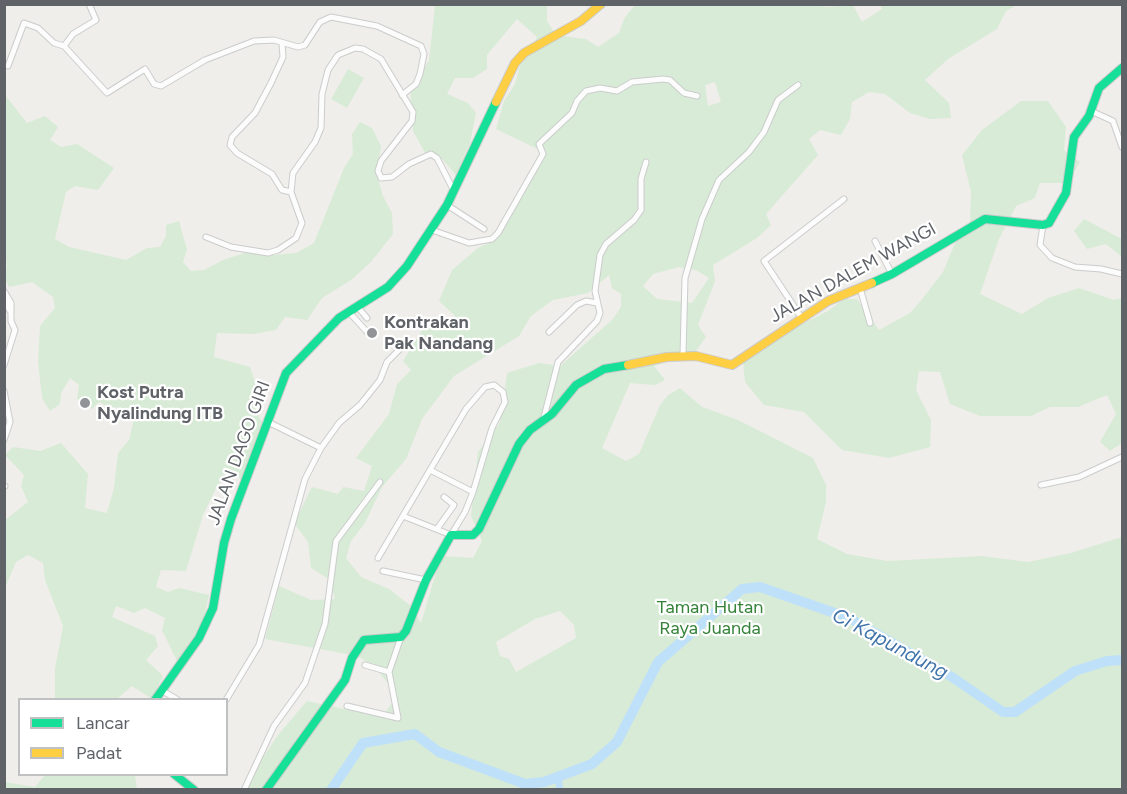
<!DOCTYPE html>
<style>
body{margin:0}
#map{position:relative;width:1127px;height:794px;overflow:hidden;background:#efeeea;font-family:Figtree,sans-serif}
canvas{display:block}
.frame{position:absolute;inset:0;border:6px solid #5f6368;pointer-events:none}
.legend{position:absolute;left:18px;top:698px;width:210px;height:78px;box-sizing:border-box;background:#fff;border:2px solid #bfc1c3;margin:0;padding:8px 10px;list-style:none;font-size:18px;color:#5f6368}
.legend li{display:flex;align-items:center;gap:12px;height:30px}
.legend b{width:30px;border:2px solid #bfc1c3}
</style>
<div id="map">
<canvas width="1127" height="794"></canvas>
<div class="frame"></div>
<ul class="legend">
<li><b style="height:8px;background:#16e098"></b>Lancar</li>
<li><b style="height:8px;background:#ffcf43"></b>Padat</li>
</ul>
</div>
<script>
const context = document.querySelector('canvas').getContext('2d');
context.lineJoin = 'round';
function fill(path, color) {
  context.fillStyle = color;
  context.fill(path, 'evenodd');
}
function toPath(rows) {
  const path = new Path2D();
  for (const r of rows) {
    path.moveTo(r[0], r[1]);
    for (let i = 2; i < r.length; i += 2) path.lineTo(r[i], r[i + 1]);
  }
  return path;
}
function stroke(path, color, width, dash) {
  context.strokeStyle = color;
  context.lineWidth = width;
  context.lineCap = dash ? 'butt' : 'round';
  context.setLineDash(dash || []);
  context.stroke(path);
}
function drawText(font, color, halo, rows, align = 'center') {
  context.font = font + ' Figtree,sans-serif';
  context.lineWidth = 4.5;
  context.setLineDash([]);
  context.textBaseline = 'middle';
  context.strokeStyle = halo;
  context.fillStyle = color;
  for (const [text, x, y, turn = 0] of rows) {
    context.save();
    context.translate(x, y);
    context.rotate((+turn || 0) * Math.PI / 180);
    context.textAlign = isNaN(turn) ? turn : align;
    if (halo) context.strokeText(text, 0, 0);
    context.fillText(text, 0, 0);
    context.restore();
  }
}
fill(toPath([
 [818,4,826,7,853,5,862,22,882,9,880,5,1017,5,1006,11,997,29,948,59,925,80,949,103,951,118,930,119,910,113,885,94,869,92,852,102,850,119,841,135,820,130,809,139,818,155,766,214,771,225,757,238,713,265,715,281,698,325,706,337,696,351,654,366,665,380,655,385,630,383,602,448,626,461,639,454,660,405,668,395,680,388,702,407,738,420,813,458,826,485,826,502,817,539,847,554,887,561,982,556,1028,562,1071,553,1122,537,1122,789,241,790,278,735,307,701,382,717,392,703,390,686,376,668,358,656,265,639,279,586,311,600,335,599,330,580,311,568,308,542,294,523,312,487,338,494,343,487,364,491,372,466,356,458,389,414,397,384,411,370,403,361,427,322,444,328,455,316,439,301,452,270,478,248,493,241,546,153,496,129,504,101,515,84,522,58,532,48,537,37,517,19,487,55,487,69,473,78,455,78,447,94,468,103,476,113,470,143,456,175,443,160,425,153,413,131,410,87,429,61,435,5,547,5,547,21,554,32,561,36,586,39,598,47,619,33,625,17,635,5],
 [715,82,721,102,708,106,705,85],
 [679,267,696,270,709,278,692,303,657,299,643,286,653,274],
 [609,275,612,288,621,294,621,307,613,319,560,366,539,363,507,373,500,423,478,452,471,516,482,541,473,558,441,556,421,623,411,606,389,589,361,577,346,558,351,541,365,523,382,487,406,459,422,419,454,376,519,336,531,316,553,300,588,293],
 [560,611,574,625,576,638,516,672,509,659,500,656,496,642,535,619],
 [348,69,364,78,347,108,331,99],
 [5,95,27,123,45,116,58,127,50,140,61,147,77,144,114,168,98,190,75,186,66,192,55,239,69,247,126,260,147,248,160,247,166,236,166,225,179,221,187,250,183,262,191,271,204,270,223,260,248,252,275,255,296,253,314,243,344,168,353,154,352,134,360,122,372,128,381,146,377,175,383,196,392,213,393,234,371,262,351,280,322,298,307,320,285,317,276,330,253,334,217,333,214,357,250,367,256,385,256,411,263,424,243,482,235,473,218,484,203,515,186,571,161,570,156,587,168,592,179,588,209,595,203,622,177,661,162,630,165,618,145,608,134,613,116,606,112,617,155,636,158,646,146,660,163,676,152,699,132,686,117,699,55,699,55,669,63,626,45,580,43,563,28,555,16,562,5,588,5,520,28,502,21,486,24,475,5,455,13,447,40,451,61,443,88,474,85,508,107,513,114,488,118,453,129,440,134,419,123,408,108,407,99,402,92,409,77,399,79,385,70,378,61,393,60,404,50,411,42,398,38,362,40,326,55,308,53,297,32,282,9,287,5,278,7,264,5,260],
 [1021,101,1048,101,1066,127,1064,150,1080,162,1068,183,1040,183,1035,198,1016,206,999,239,980,294,1022,314,1048,298,1079,288,1114,300,1122,298,1122,443,1110,451,1100,442,1116,414,1107,395,1078,407,1050,407,1031,416,980,416,950,404,940,372,919,371,916,390,931,420,930,447,889,458,842,450,804,412,764,405,745,382,743,362,767,342,828,311,844,299,857,299,879,330,910,313,923,298,943,272,958,236,970,225,971,192,962,155,982,130],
 [1084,219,1122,239,1122,257,1106,244,1087,249,1074,231],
 [45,775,135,775,137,789,5,789,5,782,35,787]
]), '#d8ebd6');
stroke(toPath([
 [558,778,560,790]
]), '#bfe0f9', 7);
stroke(toPath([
 [331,790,363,743,415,734,439,752,525,784,544,782,592,764,617,742,658,662,742,589,760,587,849,618,952,677,1003,712,1015,712,1075,671,1107,661,1122,660]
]), '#bfe0f9', 10);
const street = toPath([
 [89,4,96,20,73,34,64,46,107,93,145,69,154,84,161,86,205,60,254,41,274,40,298,47,305,45,320,22,331,17,377,26,421,46,424,54,420,74,416,84,402,95],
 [282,44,283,57,271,83,255,113,232,137,230,145,237,153,272,174,282,190,291,192],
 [8,66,24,23,38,28,54,43,64,46],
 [1091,111,1113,121,1122,147],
 [447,205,484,229],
 [1043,225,1040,245,1052,258,1075,267,1101,269,1122,274],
 [432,230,469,243,492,239,498,233,543,154,539,144,572,113,577,101,586,91,600,88,617,91,632,82,663,79,670,80,684,93,697,96],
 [206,237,231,247,268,253,278,250,296,238,302,223,291,192,293,173,315,142,321,128,322,94,328,70,338,55,355,48,363,49,381,59,413,112,412,121,381,161,378,171,381,178,392,177,409,164,431,154,437,158,454,191],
 [875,241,892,274],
 [860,288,870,323],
 [4,291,11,303,11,321,15,330,4,365],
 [4,299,10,311],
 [357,306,367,318],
 [348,311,368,333],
 [801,317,764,261,844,199],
 [549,332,577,305,586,301,597,303],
 [683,355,685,278,702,219,719,180,749,152,764,132,778,100,798,85],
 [4,391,10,422,4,440],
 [266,421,321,448],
 [543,421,558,362,597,321,600,313,595,291,600,255,606,244,634,220,641,210,641,179,646,162],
 [1041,485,1079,477,1122,457],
 [4,486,5,486],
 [403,516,451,535,465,512,473,492,432,471],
 [437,529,454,505,444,497],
 [378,558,466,409,485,387,494,385,503,392,505,402,492,428,473,492],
 [383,571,426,580],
 [365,665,389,672],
 [161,690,178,700],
 [226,700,259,645,305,479,321,448,339,423,360,405,380,380,387,362,404,345],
 [347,706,398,718,389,672,401,637],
 [244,790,274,726,305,683,325,624,336,541,380,482]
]);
const fast = toPath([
 [872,283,892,274,985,219,1043,225,1049,223,1066,193,1074,137,1089,116,1099,88,1122,68],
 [155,700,199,638,213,608,224,543,231,519,286,373,339,318,388,287,407,266,447,205,496,102],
 [174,774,194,790],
 [266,790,345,680,352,658,364,640,401,637,406,631,426,580,451,535,473,535,479,529,519,444,530,430,552,414,576,385,604,369,628,365]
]);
const slow = toPath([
 [496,102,515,63,524,53,581,21,601,4],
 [628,365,667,357,696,356,732,365,828,301,872,283]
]);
stroke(street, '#cbcccc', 7);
stroke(fast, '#cacacb', 10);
stroke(slow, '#cacacb', 10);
stroke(street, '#fdfcfc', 5);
stroke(fast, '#16e098', 8);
stroke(slow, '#ffcf43', 8);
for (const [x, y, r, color] of [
 [372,333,6,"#919496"],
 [85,403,6,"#919496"]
]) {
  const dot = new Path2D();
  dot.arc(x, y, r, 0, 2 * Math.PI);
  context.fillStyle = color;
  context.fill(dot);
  stroke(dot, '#fff', 2);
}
drawText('18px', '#5f6368', '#fff', [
 ["JALAN DALEM WANGI",853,273,-29],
 ["JALAN DAGO GIRI",239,453,-70]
]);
drawText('bold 18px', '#5f6368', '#fff', [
 ["Kontrakan",384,323],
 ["Pak Nandang",384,344],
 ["Kost Putra",97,393],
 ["Nyalindung ITB",97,414]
], 'left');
drawText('18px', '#348238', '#fff', [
 ["Taman Hutan",710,608],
 ["Raya Juanda",710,629]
]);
drawText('italic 20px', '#4174aa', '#fff', [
 ["Ci Kapundung",890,644,28]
]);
</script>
